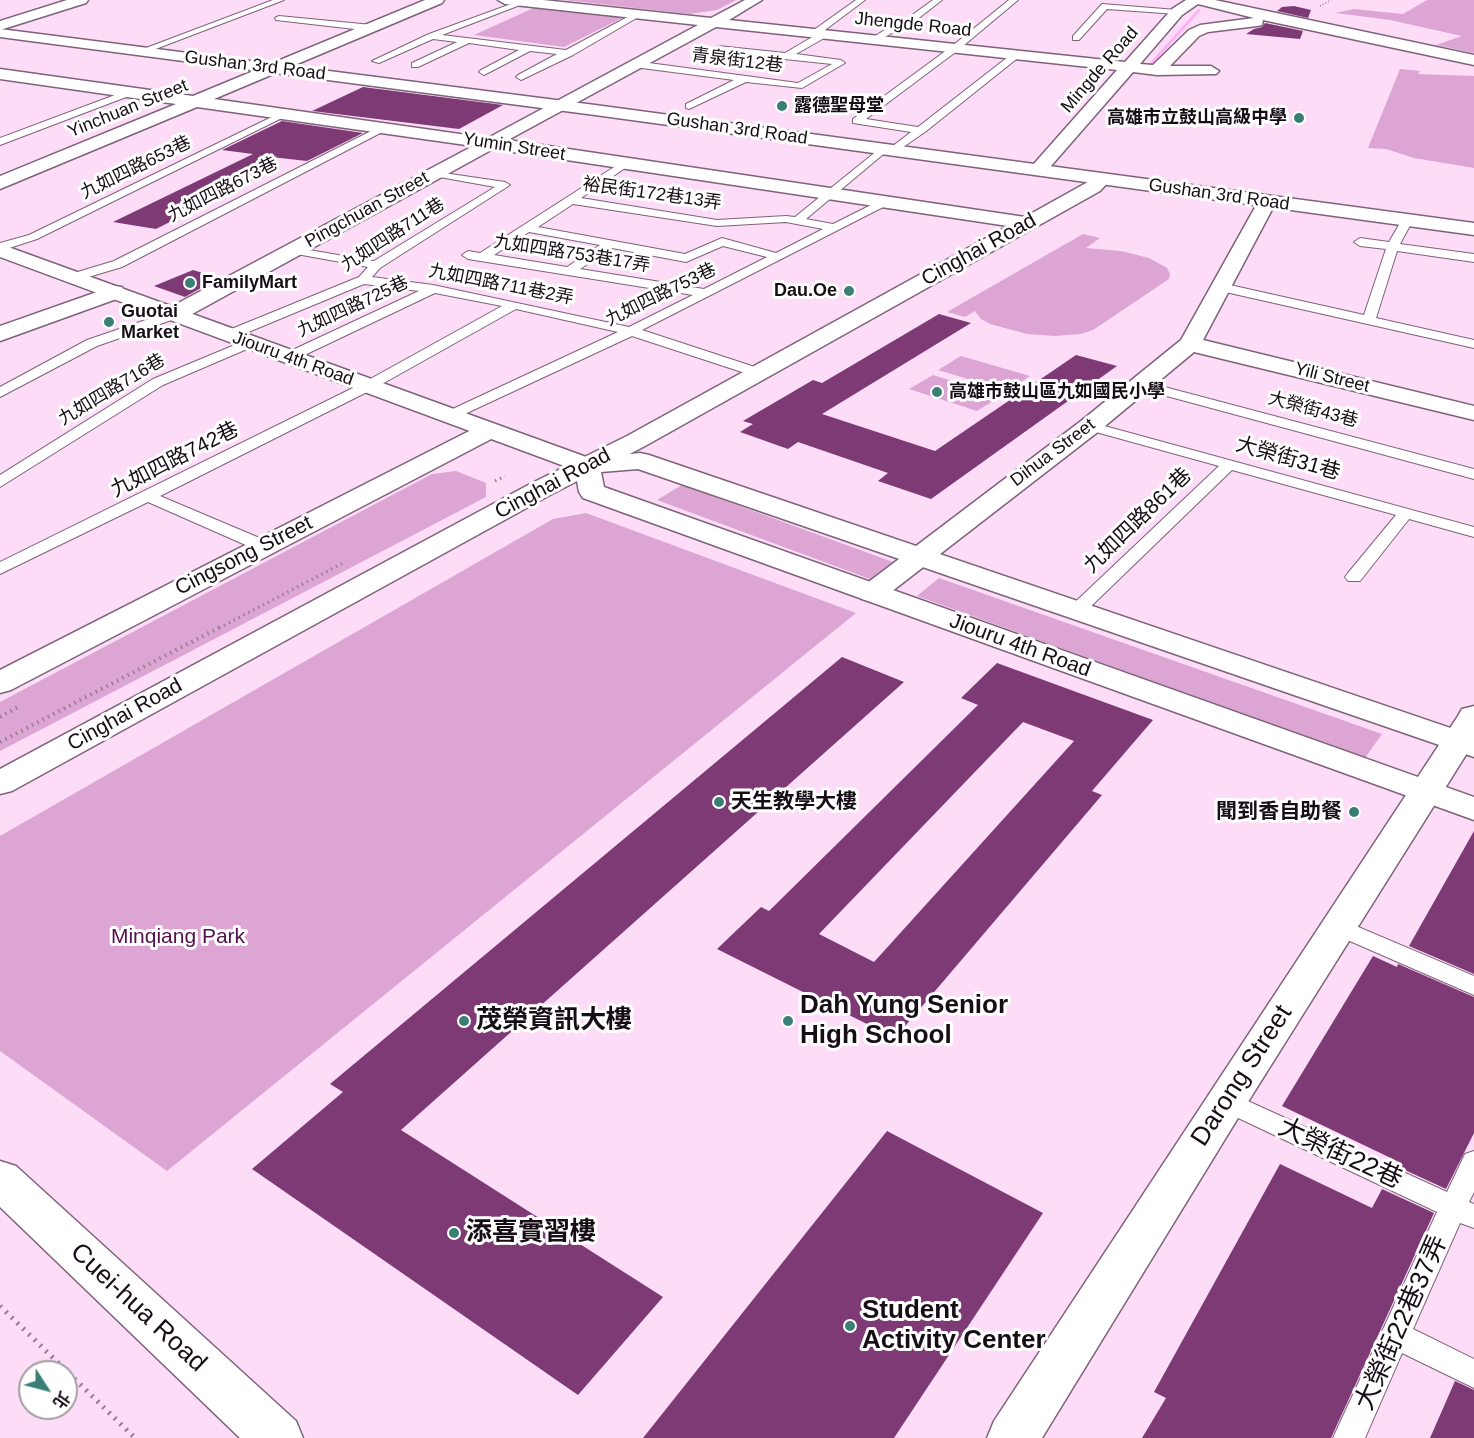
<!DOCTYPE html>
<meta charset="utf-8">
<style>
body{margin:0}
#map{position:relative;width:1474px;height:1438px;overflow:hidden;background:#fddcf7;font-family:Arial,"Noto Sans TC",sans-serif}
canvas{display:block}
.north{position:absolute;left:18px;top:1360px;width:60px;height:60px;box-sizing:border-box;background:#fff;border:2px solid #a29ea2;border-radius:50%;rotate:126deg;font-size:16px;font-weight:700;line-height:24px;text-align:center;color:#170d16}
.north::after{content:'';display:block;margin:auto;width:21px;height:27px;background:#3a7f75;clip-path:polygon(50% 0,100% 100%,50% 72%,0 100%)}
</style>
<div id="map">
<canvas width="1474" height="1438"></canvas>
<div class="north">北</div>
</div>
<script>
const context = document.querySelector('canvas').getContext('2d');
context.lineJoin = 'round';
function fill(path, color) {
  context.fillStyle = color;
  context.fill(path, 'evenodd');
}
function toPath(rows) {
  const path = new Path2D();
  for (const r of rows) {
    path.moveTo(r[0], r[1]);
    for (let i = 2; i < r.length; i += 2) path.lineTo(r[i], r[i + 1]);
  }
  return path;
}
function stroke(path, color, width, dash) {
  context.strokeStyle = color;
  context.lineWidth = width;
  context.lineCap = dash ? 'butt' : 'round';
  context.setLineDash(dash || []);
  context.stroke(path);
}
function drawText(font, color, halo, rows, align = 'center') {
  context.font = font + ' Arial,"Noto Sans TC",sans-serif';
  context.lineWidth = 6;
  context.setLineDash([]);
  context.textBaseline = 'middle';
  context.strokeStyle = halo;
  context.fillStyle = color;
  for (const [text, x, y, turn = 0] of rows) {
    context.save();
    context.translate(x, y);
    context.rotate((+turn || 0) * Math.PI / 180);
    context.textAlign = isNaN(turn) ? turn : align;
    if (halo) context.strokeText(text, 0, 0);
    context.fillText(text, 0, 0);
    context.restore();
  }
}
fill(toPath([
 [564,0,736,0,717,10,689,14],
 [1427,0,1474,0,1474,53,1436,45,1462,36,1390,20,1336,13,1354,9,1403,14],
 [538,6,626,16,564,47,474,35],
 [1400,69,1420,71,1418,74,1474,76,1474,168,1414,158,1386,149,1368,148],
 [1083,234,1100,238,1086,248,1121,251,1149,258,1167,268,1170,274,1169,279,1093,330,1081,334,1055,336,1027,334,990,324,981,319,975,311,965,317,947,312],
 [961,356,1030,376,1008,391,938,370],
 [933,375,1000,396,1001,396,977,411,909,389],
 [456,471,486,483,486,497,0,751,0,702,432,474],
 [682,485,893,562,870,579,657,500],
 [586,513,856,613,167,1171,0,1051,0,836,553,519],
 [939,578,1382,734,1365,758,917,596]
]), '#dca5d3');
fill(toPath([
 [1198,9,1201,10,1151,66,1149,66,1149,64,1198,9]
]), '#feb1f2');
fill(toPath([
 [1294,6,1311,10,1308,18,1277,11,1282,7],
 [1265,23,1303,31,1300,39,1246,34,1254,29,1262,27],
 [363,87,503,105,459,129,312,111],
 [282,121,363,133,307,161,271,157,277,168,156,229,113,222,253,154,222,150],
 [193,270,219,278,185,297,154,286],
 [939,314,971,323,822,414,935,451,1076,355,1117,366,931,499,878,481,888,473,798,442,788,449,740,432,753,424,743,421,813,380,822,383],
 [842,657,904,682,401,1130,663,1297,578,1395,252,1169,343,1092,330,1084],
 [997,663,1153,720,1092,791,1102,795,895,1038,717,949,761,907,769,911,978,705,961,698],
 [1023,722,1074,741,874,962,819,934],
 [1474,831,1474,974,1409,946],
 [1373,956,1397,967,1398,964,1474,997,1474,1133,1446,1189,1394,1165,1397,1161,1282,1106],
 [887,1131,1043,1213,894,1438,643,1438],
 [1280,1164,1372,1208,1382,1189,1434,1213,1331,1438,1142,1438,1166,1398,1154,1392],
 [1455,1381,1474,1390,1474,1438,1430,1438]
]), '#7d3a75');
const lane = toPath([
 [273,0,284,0,145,53,138,51,273,0],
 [522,0,528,2,442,35,566,50,633,14,640,16,573,55,521,80,516,77,518,75,557,54,530,51,484,75,479,72,481,70,519,50,469,43,418,67,412,67,412,63,457,42,433,39,379,63,372,61,429,34,522,0],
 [856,0,865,0,821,33,826,33,826,37,796,54,841,60,845,63,802,88,746,82,689,109,686,108,686,104,734,80,634,67,629,64,634,61,798,83,832,64,718,52,714,49,718,46,785,53,814,36,811,36,811,32,856,0],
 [933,0,942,0,906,28,899,29,876,42,869,40,894,24,901,23,933,0],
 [1009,0,1018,0,957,51,866,119,918,127,1013,53,1019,53,1019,57,925,132,893,154,888,151,889,149,911,132,853,123,853,119,951,47,1009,0],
 [1102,4,1177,10,1181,12,1177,14,1107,9,1079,40,1073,40,1073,36,1102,4],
 [279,16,372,25,376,28,372,31,276,20,275,18,279,16],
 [131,89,134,90,134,94,0,145,0,138,131,89],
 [282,112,290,114,37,239,0,251,0,243,29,235,282,112],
 [381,126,390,128,122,267,75,281,69,277,71,274,114,261,381,126],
 [883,146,888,149,887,151,806,219,833,224,883,199,891,199,891,203,642,330,764,370,766,373,764,376,754,376,632,336,454,419,444,419,442,416,444,413,618,332,516,309,373,389,160,496,269,542,271,546,269,550,257,550,148,502,0,574,0,562,363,383,502,306,435,293,294,360,284,360,282,357,284,354,419,291,364,284,234,338,224,338,222,335,224,332,359,277,368,267,291,253,291,247,374,261,495,187,434,176,429,173,430,171,505,182,510,185,380,268,372,277,433,285,629,327,693,295,468,259,462,255,468,251,480,253,622,162,626,161,631,164,581,198,717,220,786,216,795,217,883,146],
 [573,204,717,226,786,222,823,229,776,253,722,238,685,254,538,227,573,204],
 [529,232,600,245,567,267,494,255,529,232],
 [723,246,767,257,704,289,580,269,612,248,686,262,723,246],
 [1407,217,1413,220,1400,244,1474,254,1474,262,1397,251,1376,318,1474,340,1474,348,1221,291,1215,287,1221,283,1364,315,1386,249,1360,246,1354,242,1360,238,1389,242,1403,218,1407,217],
 [175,310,182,314,180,317,97,346,0,397,0,387,87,340,175,310],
 [249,339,256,343,254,346,163,385,0,487,0,475,153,379,249,339],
 [1142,381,1474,469,1474,479,1137,388,1135,385,1137,382,1142,381],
 [1090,422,1474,527,1474,537,1409,519,1360,581,1348,581,1345,577,1348,573,1396,515,1232,470,1083,614,1071,614,1068,610,1071,606,1219,466,1085,429,1083,426,1090,422],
 [1337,918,1474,976,1474,995,1329,932,1326,926,1329,920,1337,918],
 [1226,1091,1447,1192,1465,1154,1474,1151,1474,1192,1469,1202,1474,1204,1474,1228,1460,1223,1413,1329,1474,1359,1474,1388,1402,1353,1365,1438,1333,1438,1437,1212,1217,1108,1213,1101,1217,1094,1226,1091]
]);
const street = toPath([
 [67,0,88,0,86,3,0,30,0,21,67,0],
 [425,0,444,0,442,3,214,99,488,138,698,25,505,4,498,0,543,0,711,18,745,0,762,0,729,20,1125,62,1172,9,1186,0,1215,0,1474,55,1474,65,1263,20,1262,25,1257,26,1208,32,1199,36,1170,66,1211,66,1219,71,1216,74,1157,75,1133,72,1044,174,1038,175,1032,174,1029,170,1032,166,1117,70,716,27,508,140,1025,217,1086,183,1096,175,1108,175,1111,179,1100,191,645,446,550,495,12,791,0,794,0,769,532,483,627,436,1008,226,493,149,183,319,175,321,167,319,164,314,167,309,473,146,197,107,0,189,0,176,176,104,0,79,0,69,193,96,425,0],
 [1198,4,1254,18,1200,25,1189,30,1153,65,1140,64,1182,15,1198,4],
 [1267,196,1274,198,1276,202,1203,340,1474,406,1474,420,1194,352,1099,431,882,599,872,602,862,599,857,593,862,587,1081,421,1181,340,1258,202,1260,198,1267,196],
 [114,286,122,287,125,292,122,297,0,341,0,326,114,286],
 [488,423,497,426,501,431,497,436,11,690,0,693,0,670,479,426,488,423],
 [1474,706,1474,742,1241,1113,1042,1438,987,1438,994,1421,1458,716,1462,709,1474,706]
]);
const secondary = toPath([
 [0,29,595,105,1474,223,1474,235,595,115,0,37,0,29],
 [0,244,589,458,640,453,649,455,1474,736,1474,757,638,469,601,472,604,487,1474,797,1474,820,583,498,579,492,575,470,0,257,0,244],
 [0,1161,16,1166,296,1421,303,1438,240,1438,0,1207,0,1161]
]);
stroke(lane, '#7e627a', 2);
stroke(street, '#7e627a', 3);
stroke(secondary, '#7e627a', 3);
stroke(toPath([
 [1320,6,1331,0]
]), '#947d90', 1.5, [1, 2]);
stroke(toPath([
 [495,481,505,476],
 [219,628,343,563]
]), '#947d90', 3, [1.5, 4]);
stroke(toPath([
 [0,717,18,707],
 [0,742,222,626]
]), '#947d90', 4, [1.5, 4.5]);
stroke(toPath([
 [0,1306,135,1438]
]), '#947d90', 5, [2, 6]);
fill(lane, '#fff');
fill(street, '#fff');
fill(secondary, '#fff');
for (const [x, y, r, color] of [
 [782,106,6,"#3a7f75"],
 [1299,118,6,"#3a7f75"],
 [190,283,6,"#3a7f75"],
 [849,291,6,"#3a7f75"],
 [109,322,6,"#3a7f75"],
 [937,392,6,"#3a7f75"],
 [719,802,6,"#3a7f75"],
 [1354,812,6,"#3a7f75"],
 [464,1021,6,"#3a7f75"],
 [788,1021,6,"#3a7f75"],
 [454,1233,6,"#3a7f75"],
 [850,1326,6,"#3a7f75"]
]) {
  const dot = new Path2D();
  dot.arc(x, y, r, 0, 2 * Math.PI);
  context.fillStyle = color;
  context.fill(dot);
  stroke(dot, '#fff', 2);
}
drawText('18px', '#170d16', '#fff', [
 ["Jhengde Road",913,25,6],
 ["青泉街12巷",737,61,7],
 ["Gushan 3rd Road",255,66,7],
 ["Mingde Road",1100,70,-49],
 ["Yinchuan Street",128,109,-22],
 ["Gushan 3rd Road",737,129,8],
 ["Yumin Street",514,147,9],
 ["九如四路653巷",136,168,-26],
 ["九如四路673巷",223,190,-27],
 ["裕民街172巷13弄",652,194,8],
 ["Gushan 3rd Road",1219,195,8],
 ["Pingchuan Street",367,210,-29],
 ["九如四路711巷",393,235,-33],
 ["九如四路753巷17弄",572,254,9],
 ["九如四路711巷2弄",501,285,11],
 ["九如四路753巷",661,295,-26],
 ["九如四路725巷",353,307,-25],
 ["Jiouru 4th Road",293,359,20],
 ["Yili Street",1332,378,14],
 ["九如四路716巷",112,390,-31],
 ["大榮街43巷",1313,410,15],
 ["Dihua Street",1053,453,-37]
]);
drawText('bold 18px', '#170d16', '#fff', [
 ["露德聖母堂",794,106],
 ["高雄市立鼓山高級中學",1287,118,"right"],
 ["FamilyMart",202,283],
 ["Dau.Oe",837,291,"right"],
 ["Guotai",121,312],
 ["Market",121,333],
 ["高雄市鼓山區九如國民小學",949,392]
], 'left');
drawText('21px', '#170d16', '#fff', [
 ["Cinghai Road",979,250,-29],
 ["大榮街31巷",1288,459,16],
 ["九如四路742巷",175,460,-27],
 ["Cinghai Road",553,484,-28],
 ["九如四路861巷",1138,521,-44],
 ["Cingsong Street",244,556,-27],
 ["Jiouru 4th Road",1020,646,20],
 ["Cinghai Road",125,715,-29]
]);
drawText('bold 21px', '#170d16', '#fff', [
 ["天生教學大樓",731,802],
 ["聞到香自助餐",1342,812,"right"]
], 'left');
drawText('21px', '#52104c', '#fff', [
 ["Minqiang Park",178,937]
]);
drawText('bold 26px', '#170d16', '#fff', [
 ["Dah Yung Senior",800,1006],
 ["High School",800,1036],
 ["茂榮資訊大樓",476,1021],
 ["添喜實習樓",466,1233],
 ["Student",862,1311],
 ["Activity Center",862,1341]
], 'left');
drawText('26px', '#170d16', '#fff', [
 ["Darong Street",1242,1076,-57],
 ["大榮街22巷",1340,1154,25],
 ["Cuei-hua Road",138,1308,43],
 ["大榮街22巷37弄",1402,1323,-66]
]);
</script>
